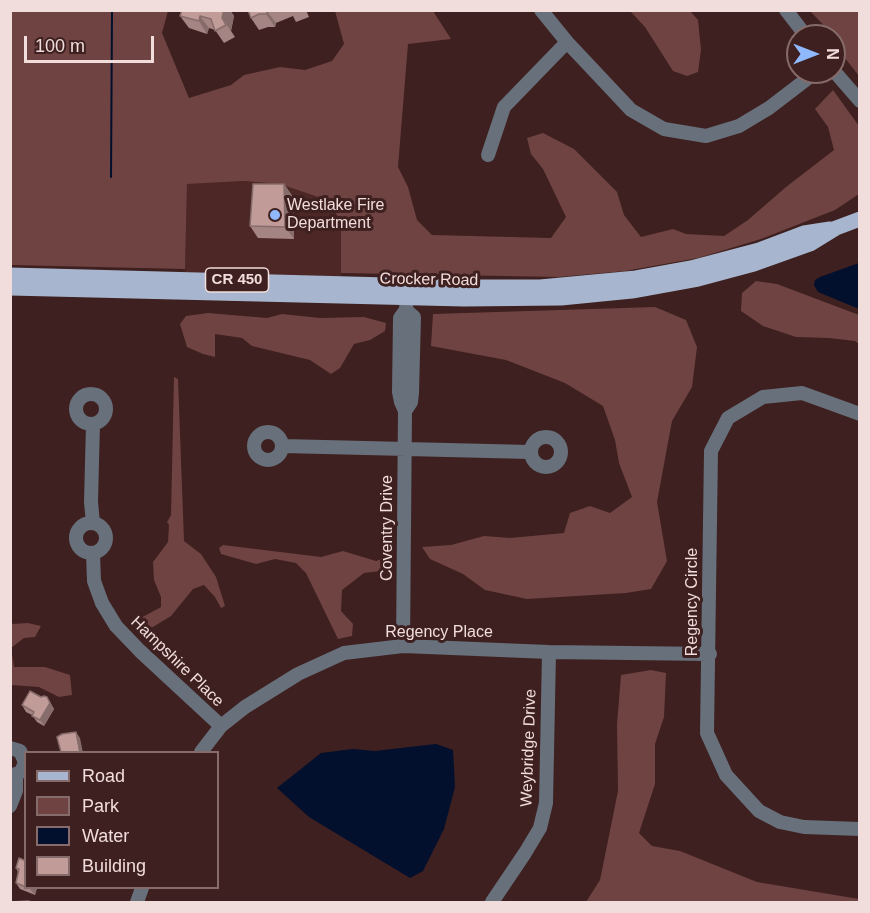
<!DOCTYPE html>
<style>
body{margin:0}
#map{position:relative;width:870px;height:913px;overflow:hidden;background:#3d201f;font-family:Helvetica,sans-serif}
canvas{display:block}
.frame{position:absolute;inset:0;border:12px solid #f1dddb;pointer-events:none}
.legend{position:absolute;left:24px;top:751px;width:195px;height:138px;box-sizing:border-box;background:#3d201f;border:2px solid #856c6a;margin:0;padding:8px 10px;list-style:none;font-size:18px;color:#f1dddb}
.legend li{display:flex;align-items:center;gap:12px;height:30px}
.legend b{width:30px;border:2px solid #856c6a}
.north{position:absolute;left:786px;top:24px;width:60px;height:60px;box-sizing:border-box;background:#3d201f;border:2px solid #856c6a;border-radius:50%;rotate:90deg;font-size:16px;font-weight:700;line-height:24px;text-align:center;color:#f1dddb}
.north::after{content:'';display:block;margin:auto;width:21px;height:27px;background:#8fb8fd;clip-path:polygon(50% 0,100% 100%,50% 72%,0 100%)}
.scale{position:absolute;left:24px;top:36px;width:130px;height:27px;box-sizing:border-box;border:3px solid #f1dddb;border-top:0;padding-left:8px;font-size:18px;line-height:21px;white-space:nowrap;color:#f1dddb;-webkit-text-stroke:4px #3d201f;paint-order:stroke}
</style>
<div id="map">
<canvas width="870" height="913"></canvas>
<div class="frame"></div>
<ul class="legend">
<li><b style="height:8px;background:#a7b6ce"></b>Road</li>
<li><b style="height:16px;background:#6f4341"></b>Park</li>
<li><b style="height:16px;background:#020f2d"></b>Water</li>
<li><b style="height:16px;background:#c09b98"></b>Building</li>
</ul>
<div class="north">N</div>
<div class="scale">100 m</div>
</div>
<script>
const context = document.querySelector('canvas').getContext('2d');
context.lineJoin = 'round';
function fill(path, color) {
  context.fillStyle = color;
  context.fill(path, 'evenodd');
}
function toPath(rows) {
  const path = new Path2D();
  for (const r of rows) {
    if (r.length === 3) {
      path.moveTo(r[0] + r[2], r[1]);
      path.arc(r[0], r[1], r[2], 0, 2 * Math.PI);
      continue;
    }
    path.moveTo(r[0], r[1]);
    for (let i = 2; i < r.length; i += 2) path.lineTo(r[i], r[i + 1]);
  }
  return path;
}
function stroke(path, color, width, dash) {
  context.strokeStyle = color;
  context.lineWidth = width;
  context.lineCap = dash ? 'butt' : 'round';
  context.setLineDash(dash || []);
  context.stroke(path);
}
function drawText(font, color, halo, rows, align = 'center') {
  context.font = font + ' Helvetica,sans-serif';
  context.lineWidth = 6;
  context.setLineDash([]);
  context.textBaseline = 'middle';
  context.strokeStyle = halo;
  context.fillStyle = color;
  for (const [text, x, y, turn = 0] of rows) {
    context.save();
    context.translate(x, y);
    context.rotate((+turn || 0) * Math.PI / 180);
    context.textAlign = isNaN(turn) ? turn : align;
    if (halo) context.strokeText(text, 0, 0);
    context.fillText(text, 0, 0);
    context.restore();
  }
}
fill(toPath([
 [244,181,280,184,327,199,341,221,341,278,185,275,187,184]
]), '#4c2726');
fill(toPath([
 [11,11,168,11,162,33,189,98,231,85,244,75,280,67,305,70,332,61,344,44,335,11,433,11,451,39,408,44,398,167,408,187,417,220,432,235,551,238,566,217,543,169,531,154,527,138,543,133,574,149,617,192,624,215,641,237,673,229,686,234,724,236,748,220,786,187,834,150,828,127,815,109,833,90,859,126,859,194,835,210,761,239,698,258,625,271,558,277,341,273,341,221,327,200,280,184,244,181,187,184,185,269,11,265],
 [630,11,690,11,698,20,701,50,698,72,687,76,673,71,645,27],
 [810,11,859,11,859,76,834,44,835,37],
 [756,281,777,284,859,315,859,344,855,341,829,338,796,337,763,326,741,311,742,293],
 [655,307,686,320,697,347,692,387,672,421,657,502,667,561,651,589,626,593,527,599,485,590,463,574,430,559,422,547,451,545,484,536,510,538,564,533,570,513,590,506,610,513,632,497,619,463,615,440,603,406,565,383,506,360,431,346,433,314],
 [208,313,267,318,282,314,320,318,364,317,386,323,385,331,370,340,354,344,340,368,331,374,310,360,252,346,242,338,215,334,215,357,203,354,187,347,180,324,186,316],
 [174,377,178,379,184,541,201,554,216,577,225,606,221,608,215,597,204,585,193,589,171,616,153,627,143,627,139,624,139,619,161,607,161,597,154,580,153,562,168,542,169,525,167,522,171,515],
 [223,545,321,557,343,551,376,561,386,557,381,571,364,573,342,590,341,611,353,624,352,636,338,639,306,573,296,563,275,559,256,564,221,554,219,548],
 [28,623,41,626,35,637,24,638,11,648,14,667,45,667,70,675,72,695,59,697,39,687,11,685,11,624],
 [651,670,666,673,664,717,655,744,655,784,639,833,652,846,680,851,757,882,859,899,859,902,586,902,600,880,618,791,617,724,621,675]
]), '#6f4341');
fill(toPath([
 [859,263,859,309,818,292,814,285,815,280,820,277],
 [436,744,453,750,455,787,444,829,423,871,410,878,309,817,277,788,321,753,353,749,375,751]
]), '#020f2d');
stroke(toPath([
 [111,177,112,10]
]), '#020f2d', 2);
stroke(toPath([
 [541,10,567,42,631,110,664,129,706,136,739,126,769,108,816,72],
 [786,10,806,36],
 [834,71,860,101],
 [488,155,504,107,567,42],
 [91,409,15],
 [405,411,411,402,412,393,414,317,406,310],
 [860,414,802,393,763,397,728,418,711,451,707,733,726,775,759,811,780,822,804,827,860,829],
 [93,424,91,502,93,523],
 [268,446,14],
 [546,452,15],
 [283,446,530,452],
 [91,538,15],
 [93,553,94,581,102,603,116,626,140,651,221,726],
 [403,646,405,411,401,402,399,392,400,318,406,310,407,289],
 [10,748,20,751,25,762,21,772,10,776],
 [201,752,221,726,245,707,298,674,344,653,403,646,549,652,710,654],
 [10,806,16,791,16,775],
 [137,902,142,888],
 [492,902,525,853,540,828,546,803,549,652]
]), '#68707b', 14);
stroke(toPath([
 [10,275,463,287,540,287,636,278,691,268,759,250,804,233,830,229],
 [10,288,464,299,561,298,632,291,698,279,754,264,810,244,836,228,860,219]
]), '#a7b6ce', 15);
fill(toPath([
 [248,10,306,10,309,17,296,22,293,16,276,23,275,27,268,27,259,30,251,18],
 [232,13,234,16,231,31,235,37,224,43,215,30,209,28,207,34,189,28,180,16],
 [284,184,293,197,294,239,258,238,250,226],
 [41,697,47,697,54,709,44,726,37,722,32,715,26,712,22,705],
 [19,858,37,888,35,895,20,889,16,883,18,872,16,868]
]), '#a58583');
fill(toPath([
 [224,10,232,10,232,13,234,16,231,31,235,37,222,18],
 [267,11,276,23,275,27,266,14],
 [200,16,209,28,207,34,199,21],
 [284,184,293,197,294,239,285,227],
 [47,697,54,709,44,726,40,720],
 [76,732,80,738,83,753,80,753,80,751],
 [31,888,37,888,35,895,30,889]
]), '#866c6a');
const building = toPath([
 [182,10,224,10,222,18,226,25,215,31,211,19,200,16,199,21,180,16,182,10],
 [248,10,268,10,266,14,259,14,251,18,248,10],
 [253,184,284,184,285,227,250,226,253,184],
 [30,691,41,697,44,696,47,697,50,703,40,720,32,716,34,712,22,705,30,691],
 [76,732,80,753,58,753,61,752,57,737,62,734,76,732],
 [19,858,26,861,26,887,16,883,19,869,16,868,19,858],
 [29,901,31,903,10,903,10,902,29,901]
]);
fill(building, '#c09b98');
stroke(building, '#866c6a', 1.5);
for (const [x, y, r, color] of [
 [275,215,6,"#8fb8fd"]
]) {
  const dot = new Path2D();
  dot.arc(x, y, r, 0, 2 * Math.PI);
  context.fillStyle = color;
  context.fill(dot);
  stroke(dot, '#3d201f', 2);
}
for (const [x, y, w] of [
 [237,280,63]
]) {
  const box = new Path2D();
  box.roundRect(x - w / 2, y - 12, w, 24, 4.5);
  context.fillStyle = '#3d201f';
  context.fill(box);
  stroke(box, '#f1dddb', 1.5);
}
drawText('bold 15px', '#f1dddb', null, [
 ["CR 450",237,280]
]);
drawText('16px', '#f1dddb', '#3d201f', [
 ["Westlake Fire",287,206],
 ["Department",287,224]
], 'left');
drawText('16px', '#f1dddb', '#3d201f', [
 ["Crocker Road",429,280,1],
 ["Coventry Drive",388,528,-90],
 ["Regency Circle",693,602,-90],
 ["Regency Place",439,633],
 ["Hampshire Place",177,662,44],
 ["Weybridge Drive",529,748,-88]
]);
</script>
